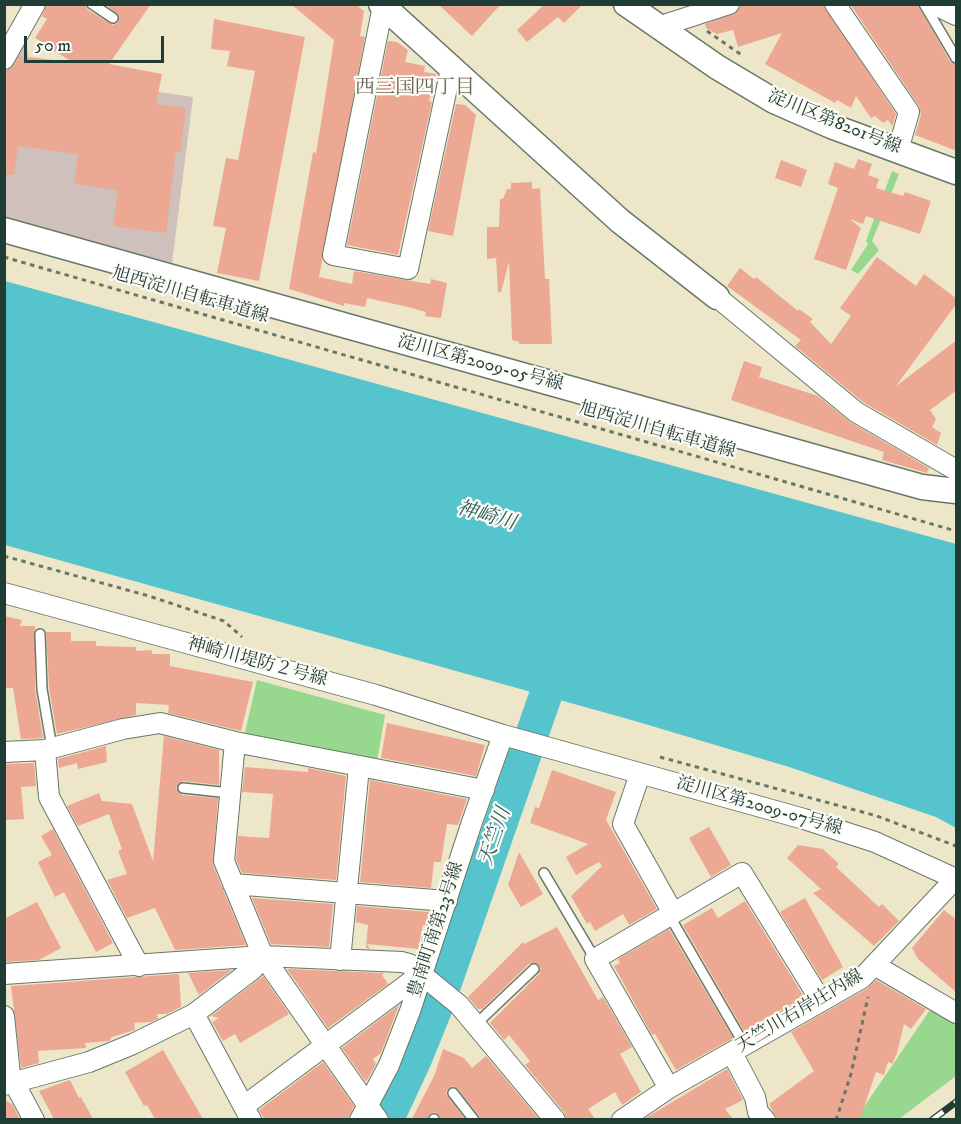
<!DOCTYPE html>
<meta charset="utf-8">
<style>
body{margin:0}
#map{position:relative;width:961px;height:1124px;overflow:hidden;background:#eee6c9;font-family:"IM FELL DW Pica",serif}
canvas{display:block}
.frame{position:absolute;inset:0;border:6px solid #1f3d34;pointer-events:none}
.scale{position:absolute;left:24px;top:36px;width:140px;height:27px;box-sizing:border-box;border:3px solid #1f3d34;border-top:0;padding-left:8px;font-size:18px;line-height:21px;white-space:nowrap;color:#1f3d34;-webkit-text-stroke:4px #fdfcf7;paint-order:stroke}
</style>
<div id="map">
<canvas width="961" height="1124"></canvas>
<div class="frame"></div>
<div class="scale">50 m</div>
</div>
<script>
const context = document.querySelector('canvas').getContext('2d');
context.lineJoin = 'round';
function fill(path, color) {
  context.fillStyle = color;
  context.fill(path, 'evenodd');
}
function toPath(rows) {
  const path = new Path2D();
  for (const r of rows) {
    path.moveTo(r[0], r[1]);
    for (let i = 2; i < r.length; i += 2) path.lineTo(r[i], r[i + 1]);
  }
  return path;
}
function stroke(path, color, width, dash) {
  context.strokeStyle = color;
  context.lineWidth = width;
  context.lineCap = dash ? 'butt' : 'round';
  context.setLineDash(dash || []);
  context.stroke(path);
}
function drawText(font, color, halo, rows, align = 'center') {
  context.font = font + ' "IM FELL DW Pica","Noto Serif JP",serif';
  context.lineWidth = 4.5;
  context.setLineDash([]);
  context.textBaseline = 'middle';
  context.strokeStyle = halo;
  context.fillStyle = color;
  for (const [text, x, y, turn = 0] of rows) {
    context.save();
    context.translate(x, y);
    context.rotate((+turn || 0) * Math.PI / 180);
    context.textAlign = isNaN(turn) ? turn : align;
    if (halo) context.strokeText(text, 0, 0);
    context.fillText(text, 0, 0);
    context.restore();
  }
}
fill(toPath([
 [4,30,27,47,30,73,193,97,172,263,5,218]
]), '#cfc0bb');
fill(toPath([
 [892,171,899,174,872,241,879,250,858,274,851,270,868,244,866,241],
 [257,680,385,715,377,761,244,737],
 [932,1007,956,1026,956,1076,899,1119,855,1120]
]), '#97d78e');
fill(toPath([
 [5,281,956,544,956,828,936,817,789,767,635,721,5,545]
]), '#56c4cc');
stroke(toPath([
 [387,1120,415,1060,439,1001,560,654]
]), '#56c4cc', 33);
fill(toPath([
 [47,4,85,4,88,10,113,25,118,22,119,16,105,4,151,4,109,64,162,74,156,104,186,108,180,152,176,151,166,233,113,226,118,190,74,184,78,154,18,146,14,175,4,174,4,71,11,69,19,56,72,62,35,38,47,19,42,16],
 [291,4,355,4,364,11,360,36,365,37,319,277,352,284,354,271,430,284,431,279,447,283,441,318,425,316,426,312,408,307,367,298,365,307,344,303,344,306,289,289,313,152,316,153,321,123,334,40],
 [438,4,501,4,472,36],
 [545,4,583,4,564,23,558,17,527,42,517,30],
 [741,4,823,4,896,114,892,126,888,120,883,123,875,116,871,118,856,96,851,108,837,100,835,103,765,64,782,33,738,47,733,30,717,34,706,28,705,24,737,12],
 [850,4,917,4,950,61,957,65,957,151,915,135,921,115,919,106],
 [214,19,305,37,259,281,217,273,226,228,213,226,226,158,238,160,255,71,227,66,230,51,211,49],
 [388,41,397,42,408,50,405,62,425,66,424,72,437,74,427,85,431,93,429,101,432,102,398,255,347,245],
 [456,104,465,105,476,115,453,236,428,231],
 [858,159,872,164,868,175,879,179,876,188,903,196,905,192,931,201,920,234,866,216,863,224,850,219,861,228,846,270,814,259,838,188,828,184,835,162,854,169],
 [781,160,807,170,801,187,775,178],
 [532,182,532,189,540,188,545,279,549,279,552,344,519,344,519,342,512,340,509,262,501,292,498,292,496,258,487,259,487,227,499,227,500,199,503,199,507,189,511,189,511,183],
 [877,257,916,286,924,274,957,299,957,303,896,386,957,340,957,390,930,410,936,419,932,427,941,433,937,445,863,402,795,346,801,340,727,286,740,268,754,279,756,277,798,311,799,309,813,319,810,322,831,344,851,316,840,308],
 [744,361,762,367,759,377,818,396,850,422,929,468,927,473,882,460,884,452,731,400],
 [4,616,22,620,20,626,35,626,35,689,43,738,21,739,13,688,4,688],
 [46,632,71,632,71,641,96,641,96,646,136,647,136,651,152,650,152,654,170,654,170,666,253,682,241,731,168,713,169,705,136,703,136,715,57,734,49,688],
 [387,723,485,745,476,776,381,758],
 [164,736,219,750,219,785,183,781,176,788,182,795,218,798,213,865,246,945,175,950,155,908,127,918,107,880,127,874,118,851,122,849,109,814,78,826,67,806,99,793,102,801,132,804,153,861],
 [106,746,107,762,78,769,77,763,59,768,58,759],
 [34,763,36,786,21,787,24,819,6,820,4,764],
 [245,767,308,772,308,768,346,776,336,880,242,873,236,859,238,836,269,838,273,794,242,792],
 [552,770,616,792,606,820,657,909,629,925,623,914,595,931,590,922,587,924,571,896,602,866,599,862,576,875,566,857,588,844,530,823,535,807,539,808],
 [370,780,467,799,458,825,447,824,441,862,434,862,431,888,360,882],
 [709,827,731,865,711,877,689,838],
 [53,829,113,943,96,952,64,892,55,897,38,862,52,855,41,836],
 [798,845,823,849,839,864,836,867,879,907,882,904,899,921,874,946,813,893,821,889,787,858],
 [519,852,543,894,521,907,508,885],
 [252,898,333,904,329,947,271,944],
 [805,898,843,967,822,980,780,912],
 [745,901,804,997,744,1031,683,925,712,908,718,918],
 [37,902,61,948,39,960,4,962,4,919],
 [357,906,430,912,425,925,423,925,418,949,367,944,370,949,366,948,368,925,356,922],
 [944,910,957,920,957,993,918,959,912,948],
 [557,927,598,1000,603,997,632,1047,620,1054,641,1092,622,1105,615,1092,588,1109,595,1119,567,1119,564,1112,525,1065,530,1061,509,1035,504,1040,490,1023,539,974,541,968,538,964,529,964,482,1009,478,1009,468,997,523,942,524,944],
 [669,929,733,1038,676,1070,655,1034,652,1035,614,966,620,963,618,959],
 [287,969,384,973,382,975,388,984,328,1028],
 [232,970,199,995,188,973],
 [179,974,181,1007,167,1014,157,1014,158,1019,151,1022,134,1023,135,1030,112,1037,109,1041,85,1043,86,1048,38,1051,39,1063,21,1068,11,986],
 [263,976,289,1014,240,1043,235,1034,223,1041,212,1022,219,1018,211,1016],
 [876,980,926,1009,911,1029,904,1024,897,1053,892,1064,888,1062,884,1075,876,1072,860,1119,777,1119,769,1104,814,1071,791,1032,868,988],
 [399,1005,381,1053,373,1059,376,1064,366,1082,342,1048],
 [443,1049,464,1058,472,1068,486,1056,539,1119,481,1119,458,1089,453,1086,447,1090,446,1094,465,1119,441,1119,435,1112,430,1114,427,1119,412,1119,435,1074],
 [163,1050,203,1119,155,1119,147,1105,144,1106,125,1072],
 [323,1062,354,1106,348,1119,264,1119,259,1110],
 [727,1069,743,1100,725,1109,733,1119,644,1119],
 [70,1080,79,1098,81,1097,93,1119,54,1119,39,1091],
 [4,1100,12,1104,20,1119,4,1119]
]), '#eca892');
const service = toPath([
 [92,4,113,18],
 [924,4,956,58],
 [40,634,42,689,52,748],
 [183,788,230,793],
 [544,873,595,959],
 [669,915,745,1046],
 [475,1025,534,969],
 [453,1093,474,1120],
 [434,1120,434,1119]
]);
const minor = toPath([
 [835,4,909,112,898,150],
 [933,4,956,15],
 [383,6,333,255,408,269,451,69],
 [658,27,729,4],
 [4,59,35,4],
 [717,297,856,412,956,470],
 [4,593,376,695,503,735,804,819,875,842,956,879],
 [235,742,224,861,263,956,378,1120],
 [45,750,49,797,139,966],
 [4,752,45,750,123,729,160,723,235,742,484,790],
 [640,774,623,824,673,913],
 [233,884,447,901],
 [340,960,359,767],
 [876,966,956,1013],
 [4,974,263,956,402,962,409,964,459,1005,555,1120],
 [194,1014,251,1120],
 [4,1016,10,1075,34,1120],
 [732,1053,755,1097,758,1112,765,1120],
 [4,1085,89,1062,133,1044,194,1014,253,969,263,956],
 [669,1088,595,959,742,873,821,1001],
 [244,1106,421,974],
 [360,1120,389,1065,410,1011,472,822,503,735],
 [622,1120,669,1088,862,978,956,878]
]);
const tertiary = toPath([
 [381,4,620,221,717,297],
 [626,4,717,67,774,101,831,126,956,172],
 [4,230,922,487,956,491]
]);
stroke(service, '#677868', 12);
stroke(minor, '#677868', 22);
stroke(tertiary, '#677868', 27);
stroke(toPath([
 [707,31,743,56],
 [4,257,956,531],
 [4,556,149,596,224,621,242,637],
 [660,757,877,816,956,846],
 [836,1120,851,1074,868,997]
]), '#677868', 3, [4.5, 4.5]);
stroke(service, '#fff', 9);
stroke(minor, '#fff', 20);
stroke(tertiary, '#fff', 24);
const rail = toPath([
 [932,1120,956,1102]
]);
stroke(rail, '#1f3d34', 7);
stroke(rail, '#fdfcf7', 4.5, [14]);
drawText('18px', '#1f3d34', '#fdfcf7', [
 ["淀川区第8201号線",834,123,22],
 ["旭西淀川自転車道線",190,296,16],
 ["淀川区第2009-05号線",480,364,15],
 ["旭西淀川自転車道線",657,431,16],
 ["神崎川堤防２号線",257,663,15],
 ["淀川区第2009-07号線",759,807,16],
 ["豊南町南第23号線",437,930,-72],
 ["天竺川右岸庄内線",800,1012,-31]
]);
drawText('20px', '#676255', '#fdfcf7', [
 ["西三国四丁目",415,89]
]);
drawText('italic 20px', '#2d5f5a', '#fdfcf7', [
 ["神崎川",486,517,16],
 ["天竺川",496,837,-71]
]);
</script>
